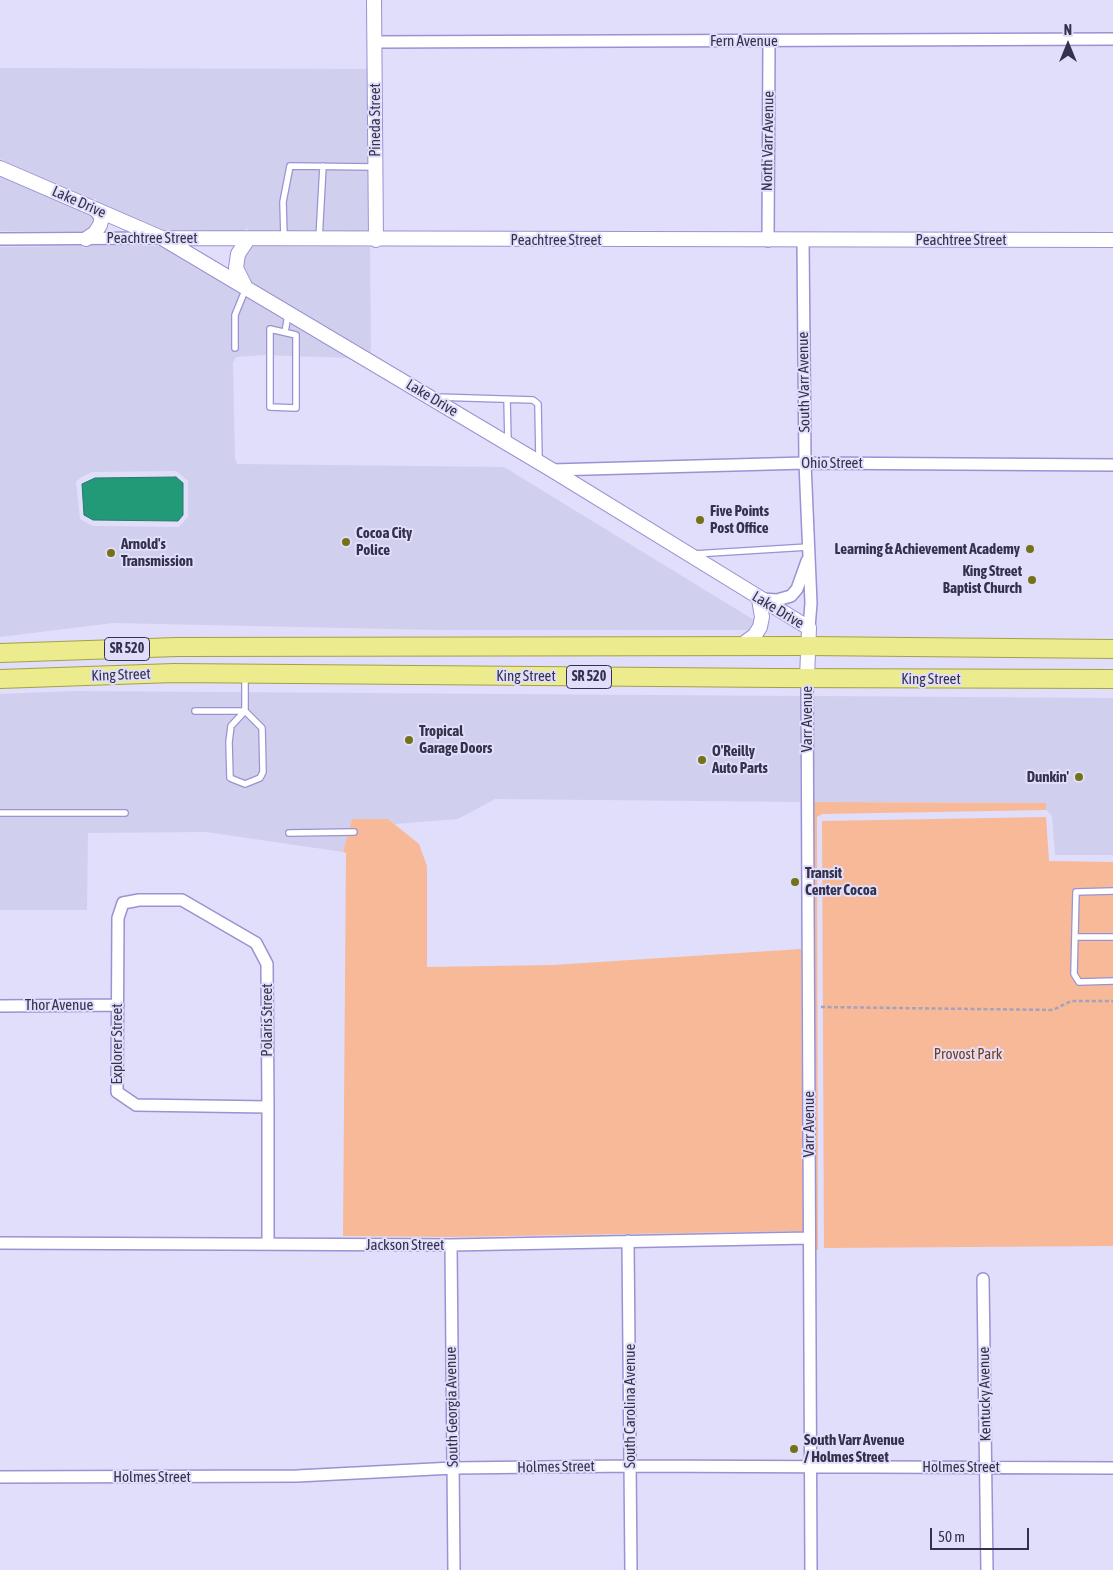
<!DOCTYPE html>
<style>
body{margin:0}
#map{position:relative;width:1113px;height:1570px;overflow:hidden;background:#e0defa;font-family:"Asap Condensed",sans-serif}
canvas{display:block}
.north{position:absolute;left:1043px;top:20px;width:50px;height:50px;-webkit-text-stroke:4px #e0defa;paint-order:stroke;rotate:0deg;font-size:14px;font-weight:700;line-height:20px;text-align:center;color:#33314b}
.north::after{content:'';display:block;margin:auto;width:18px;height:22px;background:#33314b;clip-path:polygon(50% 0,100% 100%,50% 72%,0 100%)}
.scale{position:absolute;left:930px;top:1528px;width:99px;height:22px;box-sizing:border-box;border:2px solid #33314b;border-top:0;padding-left:6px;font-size:15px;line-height:18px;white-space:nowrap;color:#33314b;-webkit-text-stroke:4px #e0defa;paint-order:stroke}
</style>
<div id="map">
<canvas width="1113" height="1570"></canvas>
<div class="north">N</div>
<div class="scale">50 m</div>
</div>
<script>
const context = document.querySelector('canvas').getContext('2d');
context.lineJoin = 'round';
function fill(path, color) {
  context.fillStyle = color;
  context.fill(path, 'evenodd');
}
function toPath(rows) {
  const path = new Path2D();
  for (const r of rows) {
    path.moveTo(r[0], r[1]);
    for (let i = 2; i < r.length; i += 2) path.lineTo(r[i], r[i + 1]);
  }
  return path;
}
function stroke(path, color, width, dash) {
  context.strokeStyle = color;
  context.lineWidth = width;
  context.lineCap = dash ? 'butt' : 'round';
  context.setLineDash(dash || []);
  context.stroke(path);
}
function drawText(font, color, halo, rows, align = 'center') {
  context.font = font + ' "Asap Condensed",sans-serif';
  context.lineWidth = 4;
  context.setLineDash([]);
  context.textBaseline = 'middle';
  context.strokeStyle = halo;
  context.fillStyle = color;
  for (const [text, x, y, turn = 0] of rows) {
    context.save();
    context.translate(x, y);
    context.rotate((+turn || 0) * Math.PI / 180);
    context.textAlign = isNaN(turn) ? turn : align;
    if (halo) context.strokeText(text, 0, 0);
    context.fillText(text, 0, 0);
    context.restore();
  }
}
fill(toPath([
 [0,68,368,69,369,232,250,231,246,228,244,231,164,230,98,202,95,198,93,200,0,159],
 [0,176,91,215,94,219,91,227,84,231,0,231],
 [82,246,83,249,87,246,161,246,241,293,243,298,246,296,349,358,263,355,236,357,233,363,235,459,237,464,504,467,754,620,754,624,748,630,437,630,113,623,0,637,0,247],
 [176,471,188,481,188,517,179,527,93,526,80,519,76,482,80,478,92,472],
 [251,246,370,247,371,353,251,282,243,267,245,257],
 [73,691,800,696,800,802,495,799,458,819,395,824,388,819,352,819,343,852,206,832,88,833,87,910,0,910,0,694],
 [814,696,1113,698,1113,855,1055,855,1052,816,1046,810,1045,803,814,802]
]), '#d1cfee');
fill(toPath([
 [814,802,1046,803,1046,810,822,814,817,817,818,1250,816,1250],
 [1046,817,1049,861,1113,862,1113,1246,824,1248,822,821],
 [352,819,388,819,419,844,427,866,427,967,553,965,801,949,803,1231,451,1237,343,1236,346,853,343,852]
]), '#f7b998');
const water = toPath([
 [176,477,183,483,183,515,178,521,93,520,84,515,82,484,95,478,176,477]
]);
fill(water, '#229a78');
stroke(water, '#277a6a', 1);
const service = toPath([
 [284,237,283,202,290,166,375,167],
 [319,239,323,166],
 [270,329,296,335,296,408,270,407,270,329],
 [285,332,288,315],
 [235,348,235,315,246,288],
 [436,397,533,400,538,404,539,460],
 [507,399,508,442],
 [694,554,808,547],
 [195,711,245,711,262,728,263,772,260,778,245,784,230,778,229,742,231,726,245,711,245,675],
 [0,813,125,813],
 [289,833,354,832],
 [1113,891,1076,892,1074,974,1079,982,1113,981],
 [1075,937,1113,937]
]);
const minor = toPath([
 [375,42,1113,39],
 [0,239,160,238],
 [803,240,805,463,811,603,809,628],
 [768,241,769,41],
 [552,470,805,463,1113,465],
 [761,599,777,600,791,596,797,589,807,561],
 [807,678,811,1570],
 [0,1006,118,1005],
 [268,1107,136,1105,117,1092,118,918,123,903,139,900,182,900,256,943,267,964,268,1107,268,1244],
 [628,1241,631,1570],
 [0,1243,451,1245,809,1238],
 [451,1245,454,1570],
 [983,1279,987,1570],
 [0,1477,297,1476,453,1468,630,1466,1113,1468]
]);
const tertiary = toPath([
 [374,0,376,240],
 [0,168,162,238,552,470,809,628,807,678],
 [163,238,1113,240],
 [86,239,95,233,100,225,102,217,95,209],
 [246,288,236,268,238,254,248,239],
 [739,647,755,635,760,627,762,617,759,599]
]);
const primary = toPath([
 [0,653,177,647,808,646,1113,649],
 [0,679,174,673,778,678,1113,679]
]);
stroke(service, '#9992d3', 8);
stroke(minor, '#9992d3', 14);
stroke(tertiary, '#9992d3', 16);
stroke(primary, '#a3a144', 20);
stroke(toPath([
 [821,1007,1053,1010,1071,1001,1113,1001]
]), '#a4a2bd', 2.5, [4, 2.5]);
stroke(service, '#fff', 5.5);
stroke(minor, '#fff', 11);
stroke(tertiary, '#fff', 14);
stroke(primary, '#eceb8d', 18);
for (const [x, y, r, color] of [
 [700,520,5,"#747216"],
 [346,542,5,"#747216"],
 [1030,549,5,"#747216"],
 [111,553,5,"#747216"],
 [1032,580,5,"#747216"],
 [409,740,5,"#747216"],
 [702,760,5,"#747216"],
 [1079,777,5,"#747216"],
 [795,882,5,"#747216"],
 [794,1449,5,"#747216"]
]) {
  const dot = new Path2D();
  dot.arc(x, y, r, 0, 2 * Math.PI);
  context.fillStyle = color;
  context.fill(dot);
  stroke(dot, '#e0defa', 2);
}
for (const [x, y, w] of [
 [127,649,45],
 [589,677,45]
]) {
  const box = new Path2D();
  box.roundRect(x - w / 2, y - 11.5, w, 23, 4);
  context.fillStyle = '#e0defa';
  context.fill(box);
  stroke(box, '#33314b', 1);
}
drawText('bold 14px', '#33314b', null, [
 ["SR 520",127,649],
 ["SR 520",589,677]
]);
drawText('15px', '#33314b', '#e0defa', [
 ["Fern Avenue",744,41],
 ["Pineda Street",375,120,-90],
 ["North Varr Avenue",768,141,-89],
 ["Lake Drive",79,202,24],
 ["Peachtree Street",152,238],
 ["Peachtree Street",556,240],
 ["Peachtree Street",961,240],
 ["South Varr Avenue",804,382,-91],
 ["Lake Drive",432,398,31],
 ["Ohio Street",832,463],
 ["Lake Drive",778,610,31],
 ["King Street",121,675,-2],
 ["King Street",526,676],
 ["King Street",931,679],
 ["Varr Avenue",807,719,-90],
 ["Thor Avenue",59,1005],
 ["Polaris Street",267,1020,-90],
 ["Explorer Street",117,1044,-90],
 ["Varr Avenue",809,1124,-90],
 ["Jackson Street",405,1245],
 ["Kentucky Avenue",985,1394,-91],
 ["South Carolina Avenue",630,1406,-90],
 ["South Georgia Avenue",452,1407,-91],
 ["Holmes Street",556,1467,-1],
 ["Holmes Street",961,1467],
 ["Holmes Street",152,1477]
]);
drawText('bold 15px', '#33314b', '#e0defa', [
 ["Five Points",710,511],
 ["Post Office",710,528],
 ["Cocoa City",356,533],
 ["Police",356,550],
 ["Arnold's",121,544],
 ["Transmission",121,561],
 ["Learning & Achievement Academy",1020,549,"right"],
 ["King Street",1022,571,"right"],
 ["Baptist Church",1022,588,"right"],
 ["Tropical",419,731],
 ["Garage Doors",419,748],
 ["O'Reilly",712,751],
 ["Auto Parts",712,768],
 ["Dunkin'",1069,777,"right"],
 ["Transit",805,873],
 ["Center Cocoa",805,890],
 ["South Varr Avenue",804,1440],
 ["/ Holmes Street",804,1457]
], 'left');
drawText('15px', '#7b3a10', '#e0defa', [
 ["Provost Park",968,1054]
]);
</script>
